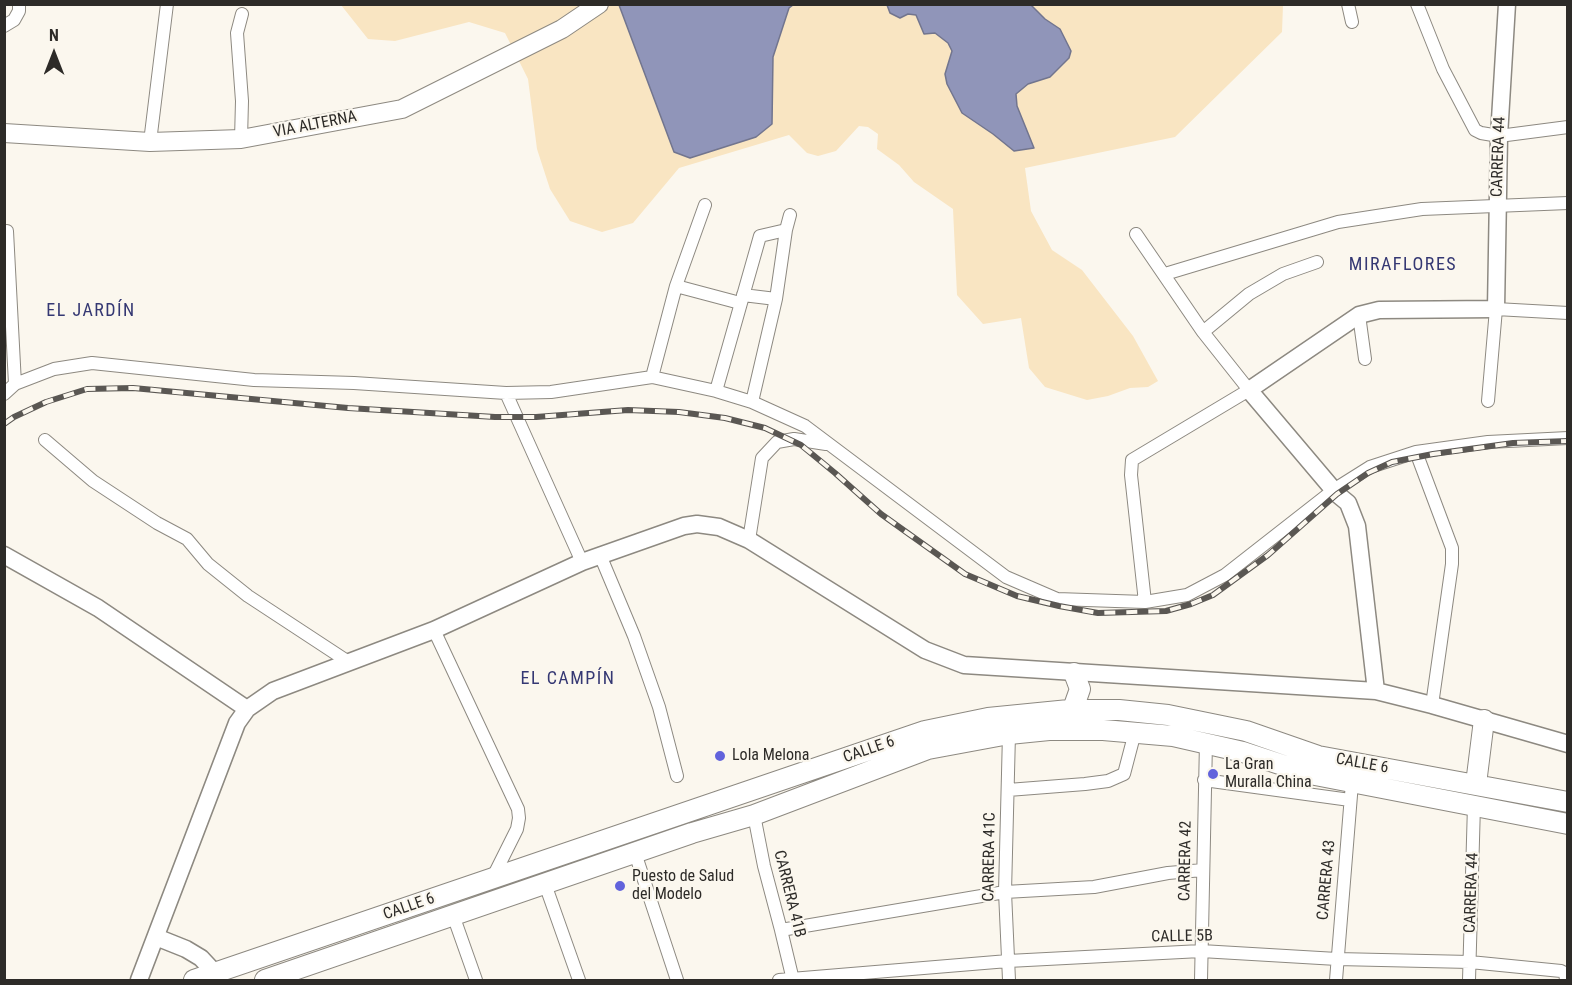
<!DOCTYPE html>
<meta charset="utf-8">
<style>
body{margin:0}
#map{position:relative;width:1572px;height:985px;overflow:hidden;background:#fbf7ee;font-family:"Roboto Condensed",sans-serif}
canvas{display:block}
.frame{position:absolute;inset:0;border:6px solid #2d2b28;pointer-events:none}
.north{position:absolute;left:24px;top:24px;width:60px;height:60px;-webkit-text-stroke:4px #fbf7ee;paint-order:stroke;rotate:0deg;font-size:16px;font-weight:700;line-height:24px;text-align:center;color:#2d2b28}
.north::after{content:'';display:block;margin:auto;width:21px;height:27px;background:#2d2b28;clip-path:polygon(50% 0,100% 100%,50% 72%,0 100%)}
</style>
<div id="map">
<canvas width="1572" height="985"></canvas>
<div class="frame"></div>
<div class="north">N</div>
</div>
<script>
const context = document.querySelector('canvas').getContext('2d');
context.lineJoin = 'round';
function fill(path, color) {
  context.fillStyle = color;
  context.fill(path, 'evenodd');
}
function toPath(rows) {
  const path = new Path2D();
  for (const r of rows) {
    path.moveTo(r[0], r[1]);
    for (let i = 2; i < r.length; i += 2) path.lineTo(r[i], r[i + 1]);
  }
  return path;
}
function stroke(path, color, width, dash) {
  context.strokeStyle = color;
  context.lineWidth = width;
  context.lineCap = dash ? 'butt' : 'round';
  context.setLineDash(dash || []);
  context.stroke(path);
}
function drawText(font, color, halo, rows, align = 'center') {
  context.font = font + ' "Roboto Condensed",sans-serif';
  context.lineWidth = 4.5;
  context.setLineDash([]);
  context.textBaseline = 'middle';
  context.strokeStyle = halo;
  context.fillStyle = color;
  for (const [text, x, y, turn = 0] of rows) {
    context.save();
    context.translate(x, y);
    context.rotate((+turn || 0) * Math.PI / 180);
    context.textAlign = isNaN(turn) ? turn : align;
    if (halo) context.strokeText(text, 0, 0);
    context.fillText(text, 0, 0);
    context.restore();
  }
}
fill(toPath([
 [341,5,619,5,674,152,690,158,756,137,772,124,773,57,789,8,793,5,887,5,890,13,916,15,924,33,935,32,948,43,952,51,945,74,962,113,993,134,1017,106,1016,94,1028,84,1050,77,1064,64,1060,29,1045,19,1031,5,1283,5,1282,32,1175,137,1025,168,1031,211,1052,250,1082,270,1133,336,1158,381,1148,387,1130,388,1108,396,1087,400,1045,387,1029,368,1021,318,983,324,957,295,953,209,914,182,899,165,877,149,878,134,868,127,859,126,836,151,818,156,807,153,789,135,679,168,633,223,602,232,570,221,550,189,537,149,528,79,505,33,469,22,395,41,368,39]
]), '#f9e5c2');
const water = toPath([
 [619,5,793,5,789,8,773,57,772,124,756,137,690,158,674,152,619,5],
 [887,5,1031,5,1045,19,1060,29,1071,51,1069,58,1050,77,1028,84,1016,94,1017,106,1034,148,1014,151,993,134,962,113,947,84,945,74,952,51,948,43,935,33,924,34,916,15,908,14,900,18,890,13,887,5]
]);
fill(water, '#9095b9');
stroke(water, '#72758e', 1.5);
const minor = toPath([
 [1348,4,1352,22],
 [1417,4,1443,69,1475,130,1481,133,1499,136,1568,127],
 [4,26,14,20,19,11,19,4],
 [241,139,242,101,237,33,242,14],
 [150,142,167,4],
 [7,231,15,384],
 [1136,234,1203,332,1249,390,1132,460,1131,475,1145,602],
 [1165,274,1338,222,1422,209,1568,203],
 [676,286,740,303],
 [743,295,776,299],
 [1359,315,1365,359],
 [1203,332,1249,294,1283,274,1317,262],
 [652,377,676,286,705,205],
 [716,391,760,236,786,230],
 [506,393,582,562],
 [4,394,15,384,54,369,92,363,254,380,354,383,506,393,551,392,652,377,716,391,752,402,805,426,1006,577,1057,599,1145,602,1187,595,1225,575,1335,489,1370,467,1416,452,1488,442,1568,438],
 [1488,401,1496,309,1568,313],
 [752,402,776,299,786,230,790,215],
 [45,440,93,481,157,523,187,539,208,564,248,596,347,661],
 [1416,452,1452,548,1452,564,1432,705],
 [749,540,762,458,777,442,794,439,826,444],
 [600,555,634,636,659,707,677,776],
 [434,630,518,809,519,818,517,829,492,879],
 [1204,780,1350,800],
 [1008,790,1085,784,1108,781,1124,774,1135,732],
 [754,815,764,866,781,930,793,980],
 [635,853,677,980],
 [545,884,579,980],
 [453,915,476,980],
 [781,930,1005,892,1094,887,1168,873,1203,870],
 [779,980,1008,961,1201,951,1337,959,1470,962,1561,971,1565,973,1566,980],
 [1009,980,1005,892,1009,734],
 [1201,980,1206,742],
 [1336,980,1352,783],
 [1469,980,1474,805]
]);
const secondary = toPath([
 [4,555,98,608,247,709],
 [1376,691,1357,526,1348,503,1337,494,1249,390,1359,315,1379,310,1496,309,1499,136,1507,4],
 [156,937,186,949,201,958,215,973],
 [139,980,237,723,247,709,273,691,434,630,582,562,684,526,697,524,719,527,749,540,925,650,964,665,1376,691,1432,705,1568,744]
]);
const primary = toPath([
 [4,133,150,142,241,139,402,109,562,29,599,4]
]);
const trunk = toPath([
 [1069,710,1074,706,1080,689,1074,673],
 [1476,784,1484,720],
 [194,980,925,731,988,718,1069,710,1119,710,1168,715,1246,731,1318,756,1568,802],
 [265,980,692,833,754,815,928,749,1009,734,1049,730,1103,730,1173,736,1243,752,1310,774,1568,824]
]);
stroke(minor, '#8d8981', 14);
stroke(secondary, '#8d8981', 19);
stroke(primary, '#8d8981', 20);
stroke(trunk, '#8d8981', 22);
stroke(minor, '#fff', 12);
stroke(secondary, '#fff', 16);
stroke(primary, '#fff', 18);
stroke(trunk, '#fff', 20);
const rail = toPath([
 [4,424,14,417,46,402,87,389,133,388,348,408,495,417,536,417,628,410,679,412,725,418,765,428,801,445,835,473,881,514,965,574,1017,596,1059,606,1098,613,1166,611,1191,604,1213,595,1268,555,1337,494,1368,473,1392,462,1433,454,1513,443,1568,441]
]);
stroke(rail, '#5a5753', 6);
stroke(rail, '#fbf7ee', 4, [11]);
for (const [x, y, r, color] of [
 [720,756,6,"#6263dc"],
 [1213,774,6,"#6263dc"],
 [620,886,6,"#6263dc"]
]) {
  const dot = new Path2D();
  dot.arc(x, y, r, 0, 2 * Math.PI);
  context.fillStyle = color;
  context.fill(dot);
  stroke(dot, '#fbf7ee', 2);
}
drawText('16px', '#2d2b28', '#fbf7ee', [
 ["VIA ALTERNA",315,125,-11],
 ["CARRERA 44",1499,157,-88],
 ["CALLE 6",869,750,-19],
 ["CALLE 6",1362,764,10],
 ["CARRERA 41C",990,857,-89],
 ["CARRERA 42",1186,861,-89],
 ["CARRERA 43",1327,880,-85],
 ["CARRERA 44",1472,893,-88],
 ["CARRERA 41B",789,894,76],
 ["CALLE 6",409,907,-19],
 ["CALLE 5B",1182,937,-1]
]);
drawText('16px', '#2d2b28', '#fbf7ee', [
 ["Lola Melona",732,756],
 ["La Gran",1225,765],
 ["Muralla China",1225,783],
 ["Puesto de Salud",632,877],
 ["del Modelo",632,895]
], 'left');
context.letterSpacing = '1.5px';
drawText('18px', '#353873', '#fbf7ee', [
 ["MIRAFLORES",1403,265],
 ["EL JARDÍN",91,311],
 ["EL CAMPÍN",568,679]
]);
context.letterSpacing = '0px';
</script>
